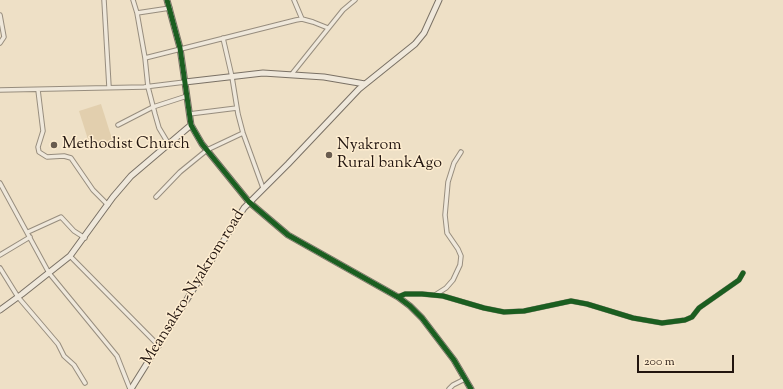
<!DOCTYPE html>
<style>
body{margin:0}
#map{position:relative;width:783px;height:389px;overflow:hidden;background:#eee0c6;font-family:"Sorts Mill Goudy",serif}
canvas{display:block}
.scale{position:absolute;left:637px;top:355px;width:97px;height:18px;box-sizing:border-box;border:2px solid #22150f;border-top:0;padding-left:5px;font-size:12px;line-height:14px;white-space:nowrap;color:#22150f;-webkit-text-stroke:3px #feedd0;paint-order:stroke}
</style>
<div id="map">
<canvas width="783" height="389"></canvas>
<div class="scale">200 m</div>
</div>
<script>
const context = document.querySelector('canvas').getContext('2d');
context.lineJoin = 'round';
function fill(path, color) {
  context.fillStyle = color;
  context.fill(path, 'evenodd');
}
function toPath(rows) {
  const path = new Path2D();
  for (const r of rows) {
    path.moveTo(r[0], r[1]);
    for (let i = 2; i < r.length; i += 2) path.lineTo(r[i], r[i + 1]);
  }
  return path;
}
function stroke(path, color, width, dash) {
  context.strokeStyle = color;
  context.lineWidth = width;
  context.lineCap = dash ? 'butt' : 'round';
  context.setLineDash(dash || []);
  context.stroke(path);
}
function drawText(font, color, halo, rows, align = 'center') {
  context.font = font + ' "Sorts Mill Goudy",serif';
  context.lineWidth = 3;
  context.setLineDash([]);
  context.textBaseline = 'middle';
  context.strokeStyle = halo;
  context.fillStyle = color;
  for (const [text, x, y, turn = 0] of rows) {
    context.save();
    context.translate(x, y);
    context.rotate((+turn || 0) * Math.PI / 180);
    context.textAlign = isNaN(turn) ? turn : align;
    if (halo) context.strokeText(text, 0, 0);
    context.fillText(text, 0, 0);
    context.restore();
  }
}
fill(toPath([
 [101,104,113,142,91,149,79,111]
]), '#e2cfae');
const street = toPath([
 [104,0,109,87],
 [133,0,137,13,145,58,148,87,155,114,159,128,168,143],
 [294,0,302,19],
 [137,13,170,8],
 [0,15,4,37,0,43],
 [223,38,232,77,238,114,243,133,263,188],
 [145,58,296,20,302,19,313,22,328,28],
 [291,75,343,10,355,0],
 [0,90,144,87,185,82],
 [38,90,43,131,38,147,39,152,47,157,64,156,71,158,93,190,108,205],
 [189,114,237,108],
 [118,125,153,107,187,96],
 [0,183,49,273,117,356,130,389],
 [156,197,180,172,207,150,243,133],
 [28,232,61,217,74,231,85,238],
 [0,255,30,237],
 [70,256,159,346],
 [0,268,18,297,58,344,64,356,74,365,85,383],
 [435,295,446,288,453,280,460,265,461,256,458,249,447,233,445,215,448,182,454,163,461,152],
 [398,297,405,294,422,294,443,296,484,308,504,312,524,311,571,301,587,304,633,318,662,323,685,320,692,317,699,308,739,280,743,273],
 [449,389,453,385,465,379]
]);
const secondary = toPath([
 [167,0,180,48,191,125,202,144,249,202,288,235,398,297,410,306,422,318,454,360,471,389],
 [185,82,263,73,324,77,365,84],
 [0,310,22,294,70,256,113,197,131,176,191,125],
 [131,389,244,208,288,164,359,89,415,44,424,33,439,0]
]);
stroke(street, '#978d7e', 5.5);
stroke(secondary, '#7a7165', 7);
stroke(street, '#efe8db', 3.5);
stroke(secondary, '#efe8db', 5);
stroke(toPath([
 [167,0,180,48,191,125,202,144,249,202,288,235,398,297,410,306,422,318,454,360,471,389],
 [398,297,405,294,422,294,443,296,484,308,504,312,524,311,571,301,587,304,633,318,662,323,685,320,692,317,699,308,739,280,743,273]
]), '#1b5e20', 5);
for (const [x, y, r, color] of [
 [54,145,4,"#695c4f"],
 [329,155,4,"#695c4f"]
]) {
  const dot = new Path2D();
  dot.arc(x, y, r, 0, 2 * Math.PI);
  context.fillStyle = color;
  context.fill(dot);
  stroke(dot, '#feedd0', 1.5);
}
drawText('16px', '#22150f', '#feedd0', [
 ["Methodist Church",62,145],
 ["Nyakrom",337,146],
 ["Rural bankAgo",337,164]
], 'left');
drawText('16px', '#22150f', '#feedd0', [
 ["Meansakro-Nyakrom road",194,288,-58]
]);
</script>
